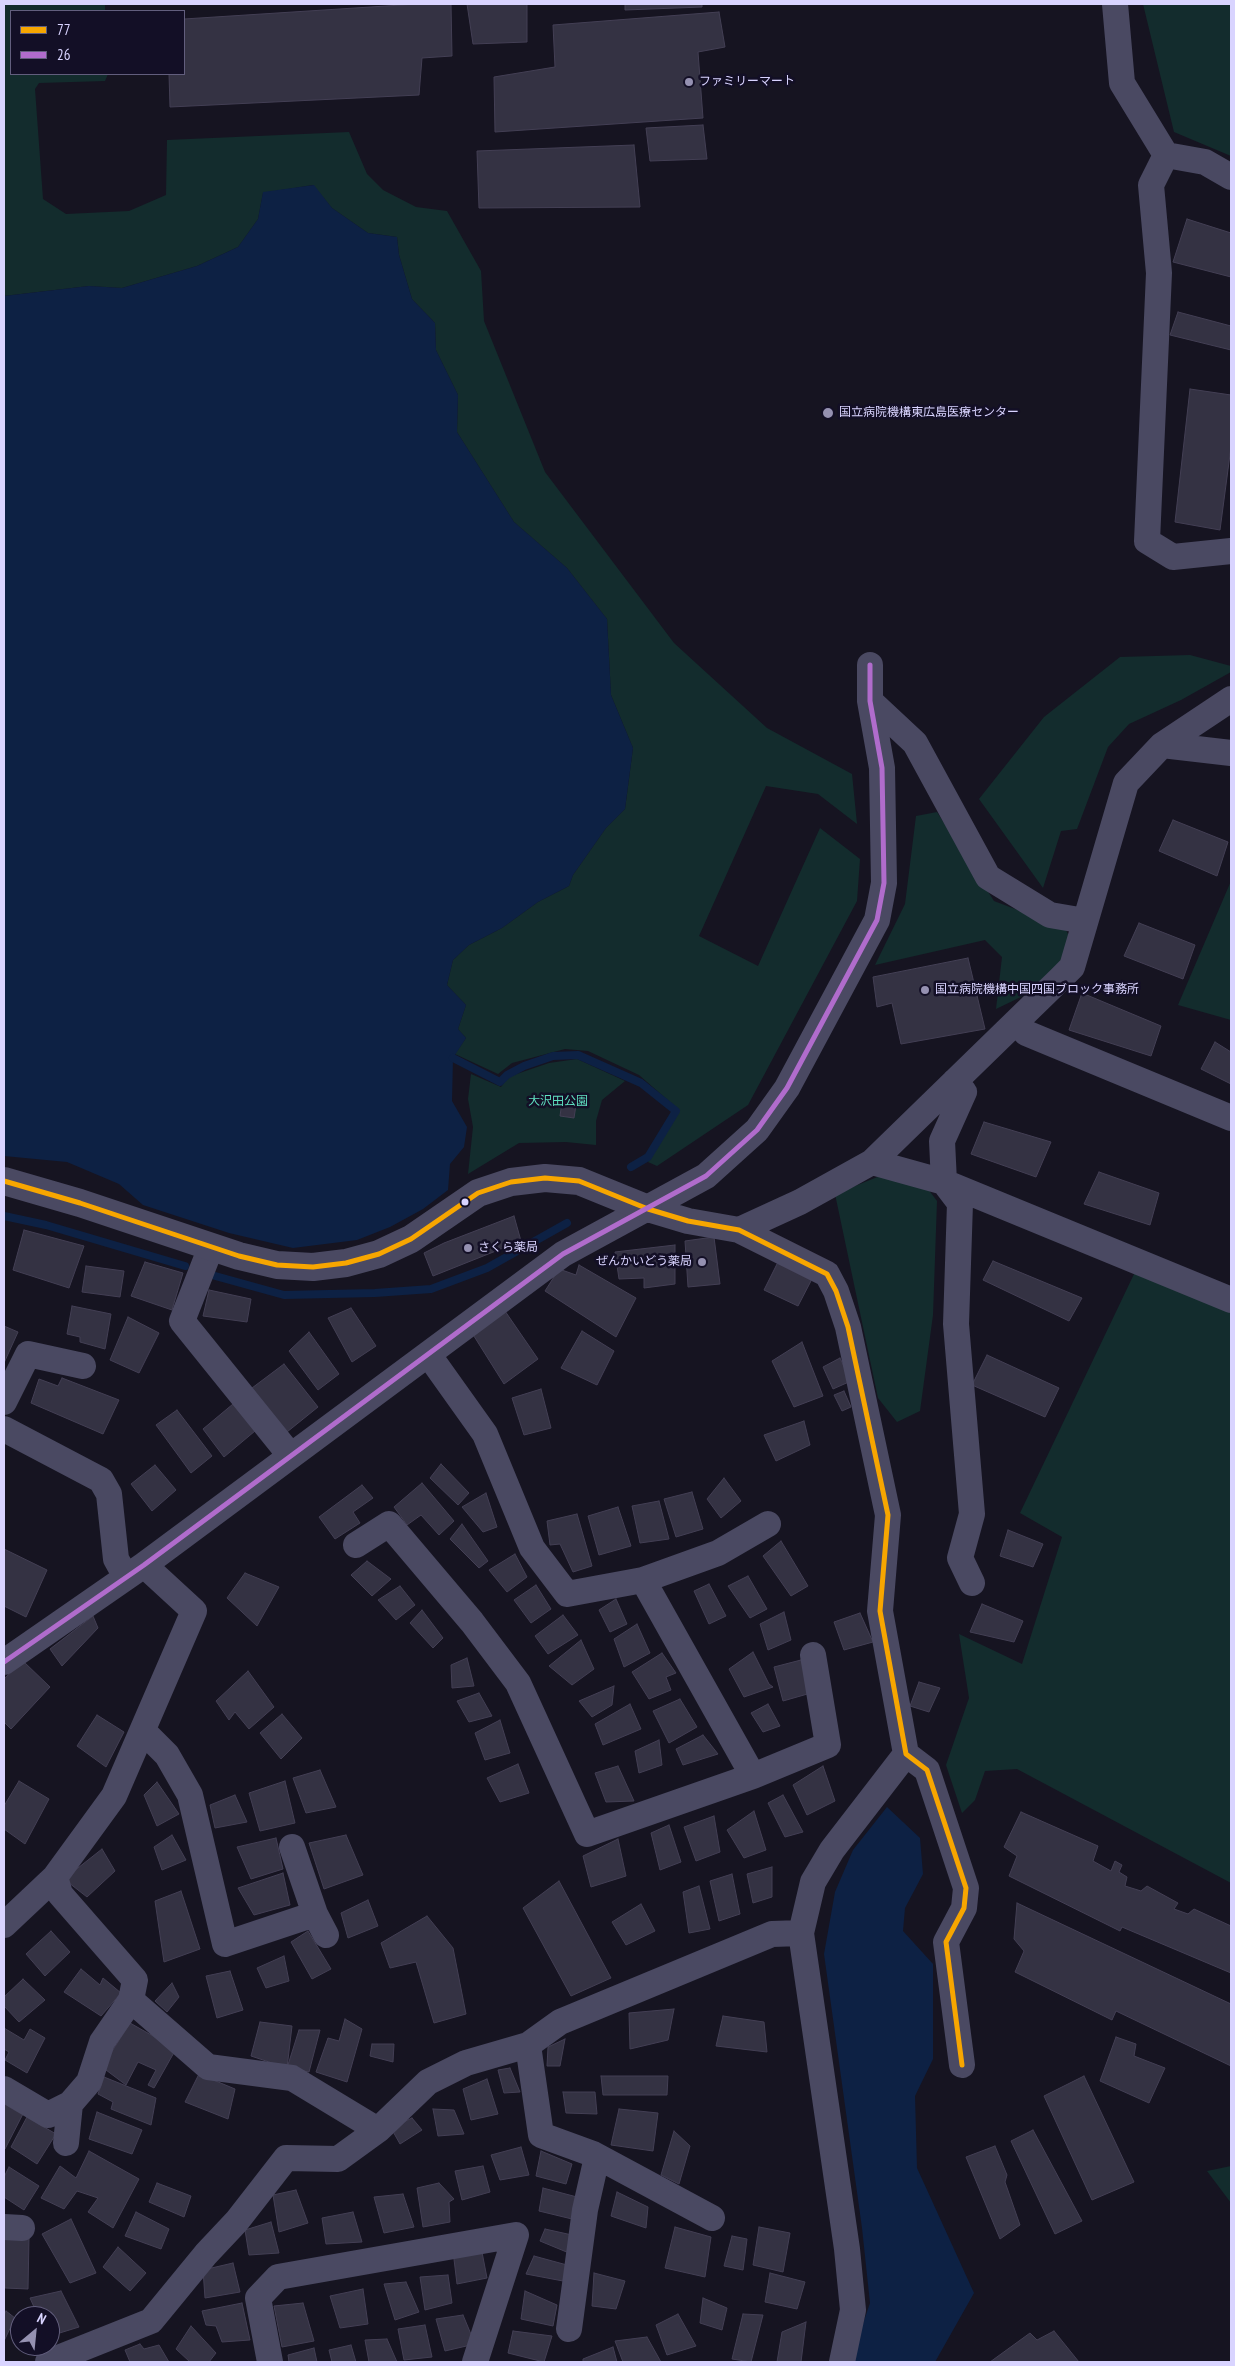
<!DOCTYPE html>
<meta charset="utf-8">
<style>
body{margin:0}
#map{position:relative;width:1235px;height:2366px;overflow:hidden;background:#161421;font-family:"PT Sans Narrow",sans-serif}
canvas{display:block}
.frame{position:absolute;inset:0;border:5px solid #d9d4ff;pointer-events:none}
.legend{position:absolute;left:10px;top:10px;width:175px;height:65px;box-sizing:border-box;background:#130f26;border:1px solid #625e7d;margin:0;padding:6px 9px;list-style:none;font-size:15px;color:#d9d4ff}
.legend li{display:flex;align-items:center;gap:10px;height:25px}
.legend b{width:25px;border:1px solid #625e7d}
.north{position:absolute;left:10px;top:2306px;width:50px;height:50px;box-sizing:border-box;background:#130f26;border:1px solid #625e7d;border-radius:50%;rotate:28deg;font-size:14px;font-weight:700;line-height:20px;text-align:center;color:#d9d4ff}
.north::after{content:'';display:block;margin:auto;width:18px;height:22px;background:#9591b1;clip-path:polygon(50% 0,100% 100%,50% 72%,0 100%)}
</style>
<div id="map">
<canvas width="1235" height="2366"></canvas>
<div class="frame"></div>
<ul class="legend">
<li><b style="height:6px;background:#f7a600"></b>77</li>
<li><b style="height:6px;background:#b06ccc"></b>26</li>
</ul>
<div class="north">N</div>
</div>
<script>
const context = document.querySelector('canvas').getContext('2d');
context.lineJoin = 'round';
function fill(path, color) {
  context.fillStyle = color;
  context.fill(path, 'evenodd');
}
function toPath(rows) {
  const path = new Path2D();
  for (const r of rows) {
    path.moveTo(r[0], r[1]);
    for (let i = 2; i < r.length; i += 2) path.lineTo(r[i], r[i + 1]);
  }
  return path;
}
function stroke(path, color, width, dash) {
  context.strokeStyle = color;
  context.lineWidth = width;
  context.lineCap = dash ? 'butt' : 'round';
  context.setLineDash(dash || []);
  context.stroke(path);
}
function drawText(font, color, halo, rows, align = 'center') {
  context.font = font + ' "PT Sans Narrow","Noto Sans JP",sans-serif';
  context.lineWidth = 5;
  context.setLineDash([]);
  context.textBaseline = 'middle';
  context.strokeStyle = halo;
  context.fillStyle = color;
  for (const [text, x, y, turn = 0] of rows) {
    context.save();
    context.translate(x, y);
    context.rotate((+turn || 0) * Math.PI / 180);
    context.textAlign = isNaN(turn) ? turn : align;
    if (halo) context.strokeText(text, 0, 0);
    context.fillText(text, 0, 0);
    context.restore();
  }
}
fill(toPath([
 [4,4,105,4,105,11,11,11,11,74,108,74,105,81,39,83,35,89,43,199,66,214,129,211,166,195,167,140,349,132,367,174,383,190,416,207,447,211,481,271,484,321,545,472,674,643,767,728,852,774,857,824,818,794,766,786,699,936,758,966,820,828,860,859,857,901,748,1105,657,1166,648,1162,678,1109,639,1075,588,1051,565,1049,512,1063,498,1074,455,1054,466,1038,458,1029,466,1005,447,985,453,960,469,945,502,928,538,902,569,886,573,875,606,828,625,809,633,748,611,695,607,619,567,568,514,522,457,432,458,395,436,350,435,323,412,299,399,255,397,237,368,233,332,208,313,185,263,193,258,219,238,247,197,266,122,288,89,286,4,296],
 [1143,4,1231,4,1231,156,1174,132],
 [1190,655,1231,666,1231,672,1181,700,1129,724,1108,747,1077,829,1061,831,1043,888,979,799,1044,717,1120,657],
 [937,812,994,901,1065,928,1070,938,1061,963,1027,994,996,1009,1002,957,985,940,875,965,905,904,916,816],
 [1231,881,1231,1020,1178,1005],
 [577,1059,625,1081,602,1100,596,1121,596,1145,566,1142,519,1143,468,1174,473,1127,468,1099,471,1074,501,1087,508,1077,549,1063],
 [880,1176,925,1185,937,1201,933,1315,920,1411,897,1422,878,1398,835,1194],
 [1135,1272,1231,1312,1231,1883,1017,1769,985,1771,975,1800,962,1813,946,1765,969,1698,959,1634,1022,1664,1062,1537,1020,1513],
 [1231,2166,1231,2203,1207,2171]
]), '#132c2d');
fill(toPath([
 [314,185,332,208,368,233,397,237,399,255,412,299,435,323,436,350,458,395,457,432,514,522,567,568,607,619,611,695,633,748,625,809,606,828,573,875,569,886,538,902,502,928,469,945,453,960,447,985,466,1005,458,1029,466,1038,453,1058,452,1101,467,1127,464,1147,450,1164,448,1190,423,1209,390,1227,357,1240,293,1248,229,1233,143,1205,119,1184,67,1162,4,1156,4,296,89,286,122,288,197,266,238,247,258,219,263,192],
 [887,1807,920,1838,923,1874,905,1908,903,1931,933,1964,933,2059,915,2096,917,2168,974,2293,935,2362,850,2362,870,2303,862,2228,824,1954,835,1892,853,1850]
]), '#0d2144');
stroke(toPath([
 [453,1058,500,1082,507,1075,524,1066,553,1056,578,1055,641,1083,676,1111,648,1157,631,1167],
 [4,1216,46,1225,185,1266],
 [208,1274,284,1295,375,1293,431,1289,487,1268,567,1223]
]), '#0d2144', 8);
const building = toPath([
 [417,4,451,4,452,56,422,58,419,95,170,107,169,74,184,74,184,19,417,4],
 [467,4,527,4,527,42,473,44,467,4],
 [625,4,702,4,702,7,625,10,625,4],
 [719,12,725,47,698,52,703,118,495,132,494,77,555,67,553,25,719,12],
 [703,125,707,159,650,161,646,128,703,125],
 [634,145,640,207,479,208,477,151,634,145],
 [1187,219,1231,233,1231,277,1173,262,1187,219],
 [1178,312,1231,326,1231,350,1170,335,1178,312],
 [1190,389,1231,395,1231,447,1220,530,1175,522,1190,389],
 [1173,820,1228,842,1217,876,1159,851,1173,820],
 [1139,923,1195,945,1183,979,1124,956,1139,923],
 [968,958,985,1029,901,1044,892,1003,877,1007,873,977,968,958],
 [1082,993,1161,1026,1151,1056,1069,1030,1082,993],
 [1215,1042,1231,1052,1231,1084,1201,1069,1215,1042],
 [562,1102,576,1105,574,1118,560,1116,562,1102],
 [984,1122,1051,1142,1036,1177,971,1154,984,1122],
 [1099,1172,1159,1193,1150,1225,1084,1204,1099,1172],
 [514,1216,521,1241,433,1276,424,1253,444,1243,514,1216],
 [24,1230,84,1246,69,1288,13,1270,24,1230],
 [714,1237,720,1284,688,1287,685,1241,714,1237],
 [675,1245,675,1284,644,1288,644,1278,619,1279,615,1252,675,1245],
 [779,1260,812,1279,798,1306,764,1290,779,1260],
 [993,1261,1082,1298,1069,1321,983,1280,993,1261],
 [145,1262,183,1273,172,1310,131,1296,145,1262],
 [579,1265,636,1298,616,1337,545,1291,559,1269,576,1275,579,1265],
 [86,1266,124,1271,120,1297,82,1292,86,1266],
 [209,1290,251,1299,247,1322,203,1316,209,1290],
 [72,1306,111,1314,105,1349,80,1342,80,1337,67,1334,72,1306],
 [351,1308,376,1346,352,1362,328,1318,351,1308],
 [505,1311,538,1359,504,1384,472,1333,505,1311],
 [128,1317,159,1333,139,1373,110,1360,128,1317],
 [4,1326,18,1332,4,1363,4,1326],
 [582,1331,614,1351,597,1385,561,1368,582,1331],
 [309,1332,339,1374,318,1390,289,1351,309,1332],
 [802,1342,823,1396,794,1407,772,1361,802,1342],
 [987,1355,1059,1388,1045,1417,972,1385,987,1355],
 [840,1358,851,1381,833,1389,823,1367,840,1358],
 [284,1364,318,1407,287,1432,252,1388,284,1364],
 [62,1378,119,1400,103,1434,31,1403,39,1379,58,1386,62,1378],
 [541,1389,551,1428,524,1435,512,1398,541,1389],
 [844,1391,851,1407,842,1411,834,1395,844,1391],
 [233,1404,255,1431,224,1457,203,1429,233,1404],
 [177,1410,212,1456,191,1473,156,1425,177,1410],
 [804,1421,810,1445,776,1461,764,1435,804,1421],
 [441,1464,469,1493,458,1505,430,1478,441,1464],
 [155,1465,176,1490,152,1511,131,1484,155,1465],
 [724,1478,741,1501,721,1518,707,1499,724,1478],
 [422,1483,454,1521,439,1535,421,1515,407,1525,394,1507,422,1483],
 [362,1485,373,1498,353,1512,360,1523,335,1539,319,1517,362,1485],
 [692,1492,703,1529,676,1537,664,1499,692,1492],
 [486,1493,497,1527,483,1532,462,1507,486,1493],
 [659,1501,669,1539,640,1543,632,1506,659,1501],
 [618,1507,631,1546,599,1555,588,1516,618,1507],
 [577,1514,592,1566,573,1572,560,1544,550,1545,547,1521,577,1514],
 [462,1524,488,1561,479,1568,450,1539,462,1524],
 [1008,1530,1043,1544,1033,1567,1000,1556,1008,1530],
 [781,1541,808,1586,791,1596,763,1556,781,1541],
 [4,1549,47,1570,26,1617,4,1606,4,1549],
 [515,1554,527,1577,507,1592,489,1570,515,1554],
 [367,1561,391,1579,372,1596,351,1575,367,1561],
 [245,1573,279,1587,257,1626,227,1598,245,1573],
 [748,1576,767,1609,750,1618,728,1586,748,1576],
 [709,1584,726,1616,709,1624,694,1591,709,1584],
 [536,1585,551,1609,531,1623,514,1600,536,1585],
 [400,1586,415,1605,396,1620,378,1600,400,1586],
 [616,1599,627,1624,610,1632,599,1610,616,1599],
 [982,1604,1023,1621,1014,1642,970,1632,982,1604],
 [422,1610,443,1638,433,1648,410,1623,422,1610],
 [784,1612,791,1640,768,1650,760,1624,784,1612],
 [860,1613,873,1642,844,1650,834,1622,860,1613],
 [563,1615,578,1635,548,1654,535,1636,563,1615],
 [93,1616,98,1628,62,1666,50,1649,93,1616],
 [637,1624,650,1653,624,1667,614,1639,637,1624],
 [581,1640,594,1669,572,1685,549,1666,581,1640],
 [753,1652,769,1684,773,1687,744,1697,729,1669,753,1652],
 [662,1653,676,1673,666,1677,671,1690,649,1699,632,1672,662,1653],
 [467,1658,474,1686,452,1688,451,1665,467,1658],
 [801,1660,811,1693,783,1701,774,1667,801,1660],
 [23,1661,50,1687,11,1729,4,1722,4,1679,23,1661],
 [248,1671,274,1707,249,1729,235,1712,229,1720,216,1701,248,1671],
 [919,1682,940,1688,929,1712,910,1706,919,1682],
 [614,1686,612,1705,592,1717,579,1701,614,1686],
 [479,1693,492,1716,469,1722,457,1701,479,1693],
 [680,1699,697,1727,669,1743,653,1711,680,1699],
 [630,1704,641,1729,603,1745,595,1724,630,1704],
 [768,1704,780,1726,763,1732,751,1713,768,1704],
 [282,1714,302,1738,281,1759,260,1733,282,1714],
 [97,1715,124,1732,106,1767,77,1746,97,1715],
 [500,1720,510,1753,485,1760,475,1733,500,1720],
 [703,1735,718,1754,683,1765,676,1749,703,1735],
 [659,1740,662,1765,639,1773,635,1751,659,1740],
 [518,1764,529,1793,500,1802,487,1778,518,1764],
 [618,1766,634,1801,606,1802,595,1773,618,1766],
 [823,1766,835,1801,807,1815,793,1785,823,1766],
 [320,1770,336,1807,306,1813,293,1778,320,1770],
 [19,1781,49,1799,25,1844,4,1829,4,1806,19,1781],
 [285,1781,295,1823,260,1831,249,1793,285,1781],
 [157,1782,179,1814,157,1826,144,1795,157,1782],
 [235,1795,247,1822,215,1828,210,1805,235,1795],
 [783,1795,803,1832,785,1837,768,1803,783,1795],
 [754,1811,766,1850,744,1858,727,1830,754,1811],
 [1021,1812,1098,1846,1093,1861,1111,1871,1115,1861,1122,1865,1119,1872,1127,1877,1125,1886,1141,1891,1147,1886,1178,1903,1174,1909,1188,1914,1194,1909,1231,1926,1231,1973,1122,1927,1120,1931,1009,1876,1017,1856,1004,1847,1021,1812],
 [714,1816,720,1852,696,1861,684,1827,714,1816],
 [669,1825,681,1862,660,1870,651,1833,669,1825],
 [172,1835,186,1860,162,1870,154,1847,172,1835],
 [346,1835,363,1875,324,1889,309,1843,346,1835],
 [276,1838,283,1869,251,1879,237,1847,276,1838],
 [618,1839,626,1876,591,1887,583,1856,618,1839],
 [102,1849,115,1871,87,1897,64,1879,102,1849],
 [772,1867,772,1897,753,1903,747,1874,772,1867],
 [283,1873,290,1905,254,1915,238,1888,283,1873],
 [732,1874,740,1914,719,1921,710,1881,732,1874],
 [559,1881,611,1978,571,1996,523,1908,559,1881],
 [699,1886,710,1929,689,1933,683,1892,699,1886],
 [181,1891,200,1949,164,1962,155,1901,181,1891],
 [368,1900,378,1926,348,1938,341,1913,368,1900],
 [1017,1903,1231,2004,1231,2066,1116,2011,1112,2020,1015,1972,1024,1951,1014,1939,1017,1903],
 [641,1904,655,1931,626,1945,612,1922,641,1904],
 [427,1916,453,1948,466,2014,434,2023,416,1962,390,1968,381,1943,427,1916],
 [51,1931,70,1952,45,1976,26,1954,51,1931],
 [308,1931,331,1969,312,1979,291,1942,308,1931],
 [284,1956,289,1981,266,1988,257,1968,284,1956],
 [81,1969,100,1985,103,1978,121,1993,101,2016,64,1992,81,1969],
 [230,1971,243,2010,217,2018,206,1976,230,1971],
 [23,1979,45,2000,19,2022,4,2006,4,1997,23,1979],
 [172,1983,179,1997,167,2012,155,2001,172,1983],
 [674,2009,668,2040,630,2049,629,2013,674,2009],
 [723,2016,764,2022,767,2052,716,2046,723,2016],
 [345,2019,362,2029,347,2082,316,2072,328,2038,339,2041,345,2019],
 [260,2022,292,2026,287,2068,251,2056,260,2022],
 [130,2023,176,2049,154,2088,148,2085,156,2070,138,2062,126,2085,102,2067,130,2023],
 [4,2028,24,2040,30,2029,45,2038,27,2073,5,2060,9,2052,4,2049,4,2028],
 [299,2030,320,2030,309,2072,287,2068,299,2030],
 [1116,2037,1136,2044,1134,2056,1165,2068,1149,2103,1100,2081,1116,2037],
 [565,2039,560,2066,547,2066,548,2047,565,2039],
 [372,2044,394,2044,393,2062,370,2056,372,2044],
 [510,2068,520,2092,504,2093,498,2070,510,2068],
 [199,2074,235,2089,228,2119,185,2102,199,2074],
 [601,2076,668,2076,667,2095,603,2095,601,2076],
 [1084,2076,1134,2182,1092,2200,1044,2096,1084,2076],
 [104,2077,156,2098,151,2125,111,2109,113,2102,98,2094,104,2077],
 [487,2079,498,2114,471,2120,463,2089,487,2079],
 [563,2092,595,2092,597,2114,566,2113,563,2092],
 [4,2101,25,2110,5,2149,4,2148,4,2101],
 [433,2109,454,2110,464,2134,438,2136,433,2109],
 [619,2109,658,2113,653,2151,611,2145,619,2109],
 [97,2112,142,2130,132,2154,89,2139,97,2112],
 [27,2117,56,2134,37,2164,11,2147,27,2117],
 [412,2118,422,2130,400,2144,391,2128,412,2118],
 [1033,2130,1082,2221,1055,2234,1011,2141,1033,2130],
 [674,2131,690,2146,679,2184,661,2175,674,2131],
 [995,2146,1007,2175,1005,2182,1020,2225,1000,2239,966,2157,995,2146],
 [521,2147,529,2175,500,2180,491,2155,521,2147],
 [89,2151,139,2179,113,2228,88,2212,98,2198,77,2191,64,2209,41,2198,60,2166,76,2178,89,2151],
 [541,2151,572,2164,566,2184,536,2176,541,2151],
 [483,2166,490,2192,462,2200,455,2171,483,2166],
 [9,2167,39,2186,24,2210,4,2197,4,2177,9,2167],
 [157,2183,191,2196,184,2217,149,2202,157,2183],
 [439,2183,454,2199,449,2202,450,2222,423,2227,417,2188,439,2183],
 [543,2188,577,2197,572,2219,539,2211,543,2188],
 [296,2190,308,2223,279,2232,273,2195,296,2190],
 [617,2192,648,2207,646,2228,611,2216,617,2192],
 [403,2194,414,2227,384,2233,374,2197,403,2194],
 [136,2212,169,2229,161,2249,125,2236,136,2212],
 [353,2212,362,2242,326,2244,322,2218,353,2212],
 [71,2219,96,2273,70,2283,42,2234,71,2219],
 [271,2222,279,2253,249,2255,245,2230,271,2222],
 [675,2227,711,2237,705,2277,665,2268,675,2227],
 [759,2227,790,2233,783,2272,753,2265,759,2227],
 [545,2229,572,2235,569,2253,540,2241,545,2229],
 [732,2236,747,2239,743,2270,724,2266,732,2236],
 [4,2238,29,2238,28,2289,5,2288,4,2238],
 [118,2247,146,2273,130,2291,103,2267,118,2247],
 [481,2247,487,2278,457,2284,453,2251,481,2247],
 [534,2256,567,2265,563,2281,526,2274,534,2256],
 [233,2263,240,2292,205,2298,203,2270,233,2263],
 [594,2273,625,2281,616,2309,592,2306,594,2273],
 [770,2273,805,2282,797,2309,765,2302,770,2273],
 [448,2275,452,2303,425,2310,420,2277,448,2275],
 [406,2282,419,2312,395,2320,384,2284,406,2282],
 [363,2289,368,2324,340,2328,330,2296,363,2289],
 [61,2291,79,2327,50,2336,50,2316,38,2316,30,2298,61,2291],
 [525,2291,557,2305,553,2326,521,2319,525,2291],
 [703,2298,727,2308,722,2330,700,2323,703,2298],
 [242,2303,250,2340,222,2342,216,2326,206,2325,202,2311,242,2303],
 [303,2303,314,2341,282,2347,274,2306,303,2303],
 [6,2311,15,2318,4,2341,4,2315,6,2311],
 [678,2314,696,2346,667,2355,656,2325,678,2314],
 [743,2314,763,2315,751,2362,732,2359,743,2314],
 [463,2315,475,2344,445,2351,436,2319,463,2315],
 [806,2322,801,2362,777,2362,782,2332,806,2322],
 [425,2325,432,2357,404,2360,398,2329,425,2325],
 [191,2326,216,2353,209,2362,190,2362,176,2349,191,2326],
 [513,2331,552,2336,544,2362,508,2353,513,2331],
 [1054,2331,1079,2362,990,2362,1030,2333,1037,2340,1054,2331],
 [647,2337,661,2362,623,2362,615,2341,647,2337],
 [387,2339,397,2362,369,2362,365,2340,387,2339],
 [140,2344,144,2349,159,2345,169,2362,130,2362,125,2350,140,2344],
 [351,2345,356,2362,332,2362,329,2350,351,2345],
 [613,2347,617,2362,583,2362,583,2359,613,2347],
 [314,2348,317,2362,289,2362,288,2355,314,2348]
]);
fill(building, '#343243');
stroke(building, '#433f54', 1);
stroke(toPath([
 [1115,4,1122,83,1166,155,1205,162,1231,177],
 [1166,155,1151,185,1159,273,1147,541,1173,557,1231,551],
 [870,701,915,743,988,877,1050,915,1085,921],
 [1162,745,1231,753],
 [1017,1021,1026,1033,1231,1118],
 [955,1081,964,1092,942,1141,944,1182,960,1203,956,1324,972,1514,960,1558,972,1583],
 [872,1162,944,1182,1231,1300],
 [648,1209,688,1221,739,1230,827,1274,836,1291,848,1327,888,1515,880,1611,906,1754,927,1770,966,1888,964,1908,946,1942,962,2065],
 [739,1230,800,1202,872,1162,1060,979,1072,967,1126,783,1162,745,1231,699],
 [211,1247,182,1321,290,1455],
 [428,1354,485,1434,532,1548,567,1594,643,1580,718,1553,768,1524],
 [4,1402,28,1354,83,1366],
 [4,1429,101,1480,109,1494,116,1559,126,1577],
 [356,1545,389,1524,472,1622,518,1683,587,1834,753,1776,643,1580],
 [4,1662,144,1565,563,1254,706,1176,757,1130,787,1088,877,920,884,883,882,768,870,701,870,665],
 [143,1731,167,1755,190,1795,225,1944,315,1914,292,1847],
 [753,1776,828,1745,813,1655],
 [315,1914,326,1935],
 [4,1925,55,1877],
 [131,2000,208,2067,292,2078,378,2130],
 [528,2045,541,2135,593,2154,712,2218],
 [4,2089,48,2115,70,2104,89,2082,102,2042,131,2000,135,1980,60,1894,55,1877,114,1796,194,1611,144,1565],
 [66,2143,70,2104],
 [4,2227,22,2228],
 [569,2329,585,2210,597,2157],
 [48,2362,151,2321,206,2254,237,2221,286,2158,338,2159,378,2130,428,2082,466,2063,528,2045,560,2022,772,1934,801,1933],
 [270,2362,258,2298,278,2277,516,2235,475,2362],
 [842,2362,853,2310,847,2249,801,1933,813,1882,832,1850,906,1754]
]), '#4a4962', 26);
stroke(toPath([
 [4,1181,80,1203,239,1256,277,1265,313,1267,346,1263,379,1254,411,1239,478,1193,511,1182,545,1178,579,1181,648,1209]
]), '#4a4962', 28);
stroke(toPath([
 [4,1181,80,1203,239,1256,277,1265,313,1267,346,1263,379,1254,411,1239,478,1193,511,1182,545,1178,579,1181,648,1209,688,1221,739,1230,827,1274,836,1291,848,1327,888,1515,880,1611,906,1754,927,1770,966,1888,964,1908,946,1942,962,2065]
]), '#f7a600', 5);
stroke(toPath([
 [4,1662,144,1565,563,1254,706,1176,757,1130,787,1088,877,920,884,883,882,768,870,701,870,665]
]), '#b06ccc', 5);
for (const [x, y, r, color] of [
 [689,82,5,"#9591b1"],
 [828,413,6,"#9591b1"],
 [925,990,5,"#9591b1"],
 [465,1202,4.5,"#d9d4ff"],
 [468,1248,5,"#9591b1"],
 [702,1262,5,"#9591b1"]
]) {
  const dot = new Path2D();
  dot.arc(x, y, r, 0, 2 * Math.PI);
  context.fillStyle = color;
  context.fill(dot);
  stroke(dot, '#130f26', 2);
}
drawText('12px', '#d9d4ff', '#130f26', [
 ["ファミリーマート",699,82],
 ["国立病院機構東広島医療センター",839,413],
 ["国立病院機構中国四国ブロック事務所",935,990],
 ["さくら薬局",478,1248],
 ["ぜんかいどう薬局",692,1262,"right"]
], 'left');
drawText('12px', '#5fe0c0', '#130f26', [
 ["大沢田公園",558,1102]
]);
</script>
